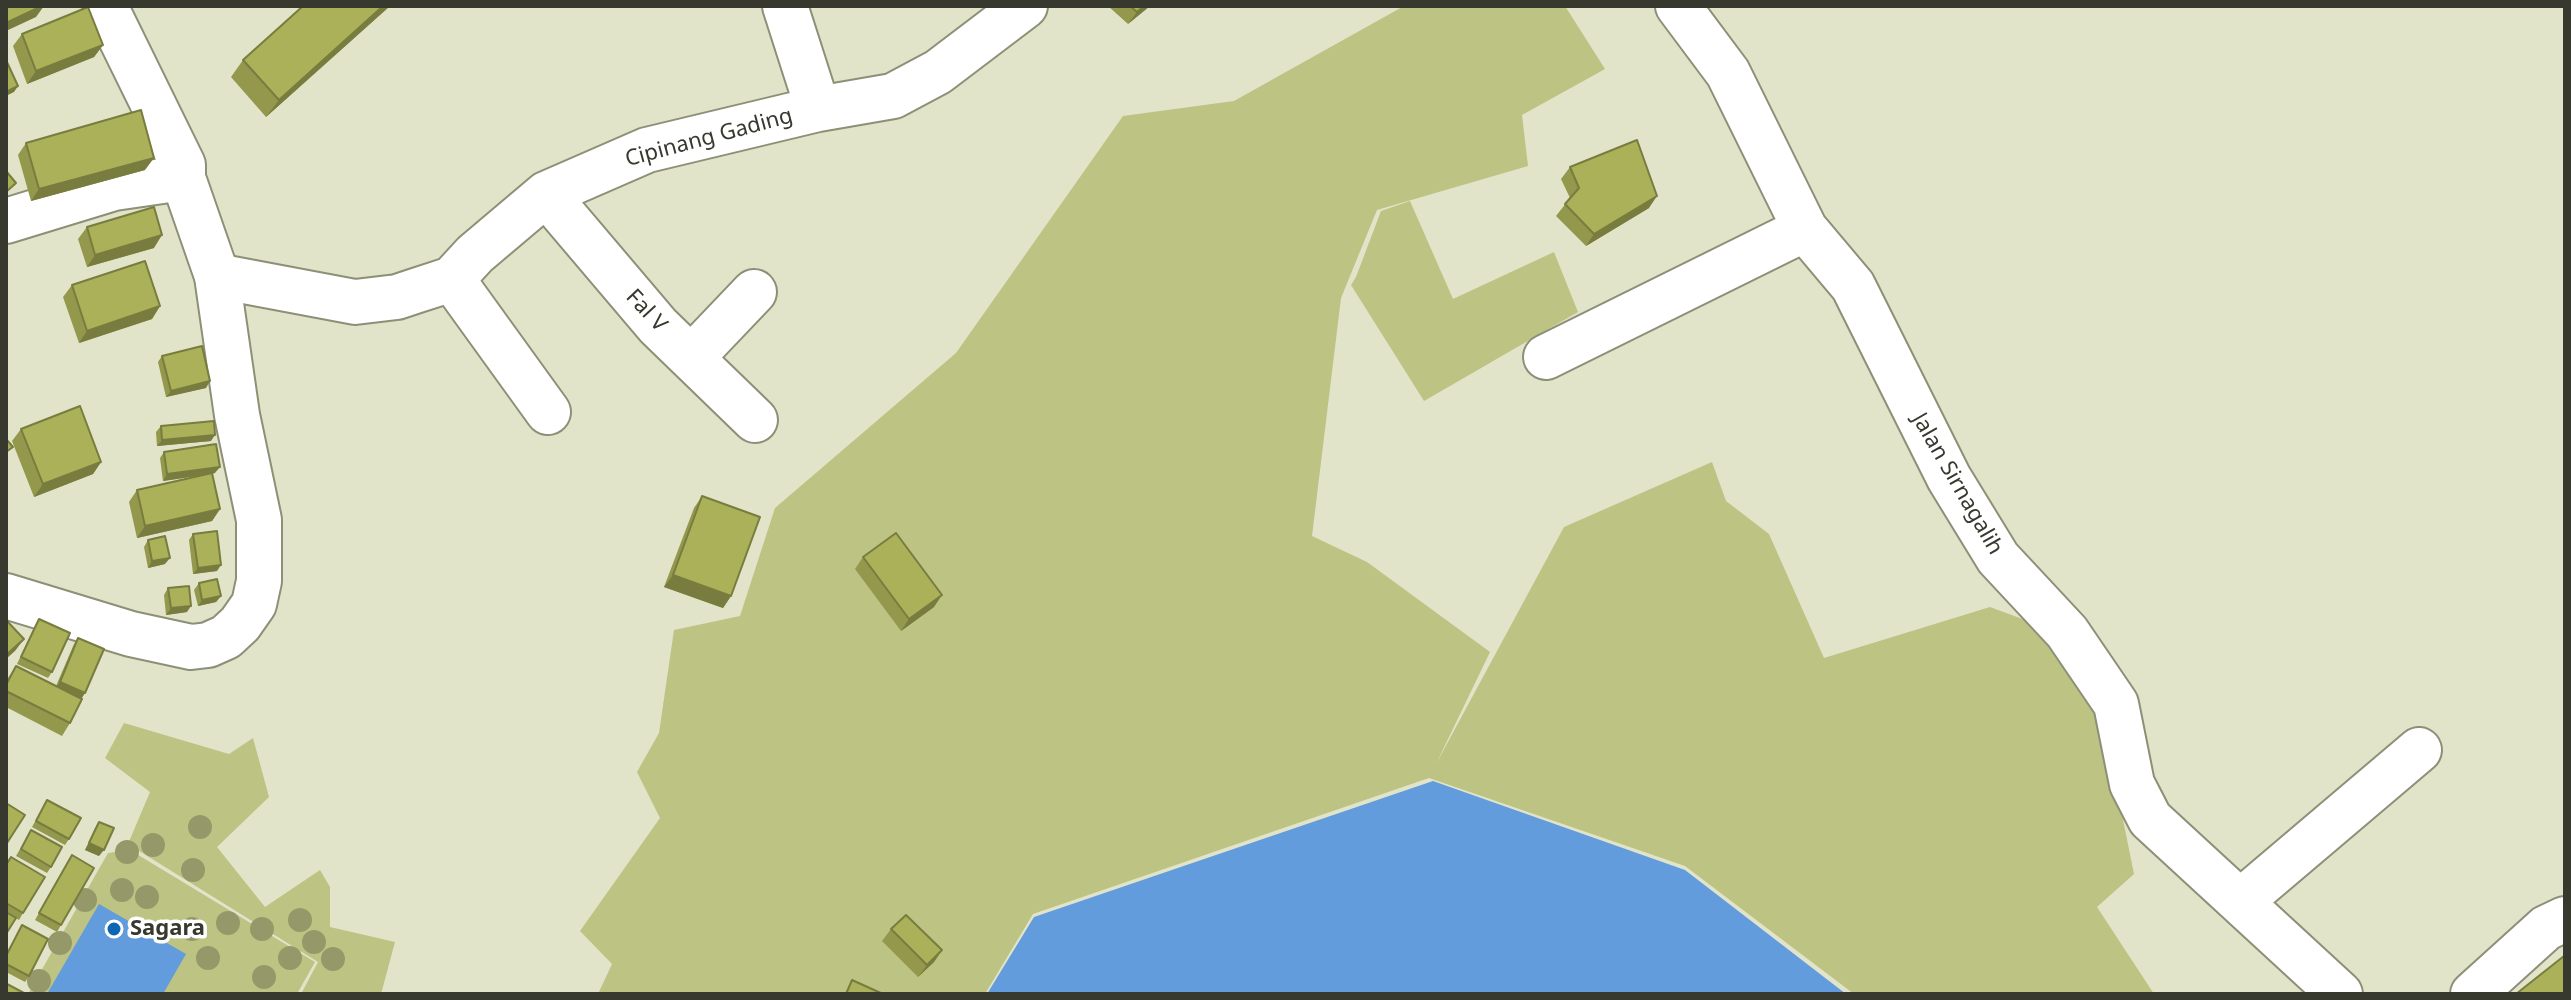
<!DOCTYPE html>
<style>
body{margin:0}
#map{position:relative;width:2571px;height:1000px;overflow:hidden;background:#e1e4c9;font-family:"Noto Sans",sans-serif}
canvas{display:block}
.frame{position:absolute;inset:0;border:8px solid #37382e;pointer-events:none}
</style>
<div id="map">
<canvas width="2571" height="1000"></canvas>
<div class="frame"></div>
</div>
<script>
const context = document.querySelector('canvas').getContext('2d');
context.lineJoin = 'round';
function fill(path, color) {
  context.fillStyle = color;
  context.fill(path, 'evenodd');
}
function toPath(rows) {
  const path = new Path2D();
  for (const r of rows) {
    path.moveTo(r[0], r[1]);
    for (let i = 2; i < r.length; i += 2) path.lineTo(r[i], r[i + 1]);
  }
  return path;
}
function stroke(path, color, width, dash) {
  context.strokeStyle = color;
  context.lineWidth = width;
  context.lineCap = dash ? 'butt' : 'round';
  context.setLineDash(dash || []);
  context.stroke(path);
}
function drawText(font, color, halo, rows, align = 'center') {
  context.font = font + ' "Noto Sans",sans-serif';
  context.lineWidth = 7;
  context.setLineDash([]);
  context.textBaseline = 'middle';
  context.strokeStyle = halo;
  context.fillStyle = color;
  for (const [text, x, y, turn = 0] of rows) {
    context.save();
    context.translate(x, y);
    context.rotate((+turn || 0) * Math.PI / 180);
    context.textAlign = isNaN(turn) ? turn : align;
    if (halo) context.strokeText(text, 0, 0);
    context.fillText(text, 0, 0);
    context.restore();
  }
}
fill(toPath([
 [1404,6,1565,6,1605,69,1522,115,1528,166,1377,210,1341,298,1312,536,1367,562,1490,652,1436,764,1564,527,1712,462,1726,501,1769,534,1824,658,1990,607,2052,630,2096,686,2134,874,2097,907,2154,994,1854,994,1685,866,1429,778,1033,914,985,994,598,994,612,964,580,931,660,818,637,772,659,733,674,630,740,616,775,508,956,353,1123,116,1234,101],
 [1410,201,1453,299,1554,252,1578,312,1424,401,1351,285,1356,277,1381,211],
 [124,723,229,754,253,738,269,797,217,847,265,907,320,870,330,887,330,927,395,942,381,994,301,994,318,962,128,844,150,792,105,758],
 [130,850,315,962,297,994,28,994,108,853]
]), '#bdc383');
fill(toPath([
 [1433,781,1685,870,1846,994,987,994,1034,917],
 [99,904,186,954,163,994,47,994]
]), '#629cdc');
const minor = toPath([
 [785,6,818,109],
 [1678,6,1728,73,1805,229,1853,286,1949,478,1998,558,2067,632,2116,704,2132,784,2150,819,2340,994],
 [546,194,658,326,755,420],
 [6,221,114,188,183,178],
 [217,276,355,302,397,297,415,291,452,279,475,254,546,194,647,150,818,109,893,96,938,72,1025,6],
 [452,279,548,412],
 [692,357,754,292],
 [1546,357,1805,229],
 [2241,901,2419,750],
 [2473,994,2546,928,2565,919]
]);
const major = toPath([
 [6,596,131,634,191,647,208,645,226,637,240,624,254,604,259,581,259,520,237,415,217,276,183,178,183,165,105,6]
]);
stroke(minor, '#8d8f77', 48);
stroke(major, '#8d8f77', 48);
stroke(minor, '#fff', 44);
stroke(major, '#fff', 44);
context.fillStyle = '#959969';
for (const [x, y] of [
 [200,827],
 [153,845],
 [127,852],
 [193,870],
 [122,890],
 [147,897],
 [85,900],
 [300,920],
 [228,923],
 [192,929],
 [262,929],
 [314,942],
 [60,943],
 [208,958],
 [290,958],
 [333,959],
 [264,977],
 [39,981]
]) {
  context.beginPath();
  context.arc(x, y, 12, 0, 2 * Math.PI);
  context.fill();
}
fill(toPath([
 [303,6,390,6,266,117,231,77,243,60],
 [1108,6,1150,6,1128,24],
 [22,34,103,45,94,57,27,84,13,46],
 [26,143,145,170,31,201,18,155],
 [1570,167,1649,208,1586,246,1556,216,1570,198,1561,179],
 [87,227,154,248,87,267,78,239],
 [72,285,160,306,152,319,79,343,63,297],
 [162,356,206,388,166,397,158,362],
 [161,426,211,441,157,446,156,432],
 [21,429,101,462,93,474,34,497,12,441],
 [164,452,215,473,212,474,220,509,212,521,137,538,129,502,137,490,199,476,163,481,160,458],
 [702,496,731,596,723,608,664,587,694,508],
 [193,534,217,571,193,574,189,540],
 [148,540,165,564,148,568,144,547],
 [863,557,934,607,901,631,855,569],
 [199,583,221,596,216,602,198,606,194,590],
 [168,588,187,612,166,615,164,595],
 [39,619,52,672,48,678,17,664,35,626],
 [78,638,85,693,81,699,70,723,62,736,6,707,6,681,16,666,56,686,74,644],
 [47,800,69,839,65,845,32,827],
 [99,822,99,856,85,850,95,828],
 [31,830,51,867,47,873,16,856],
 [72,855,61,925,57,932,35,920],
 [11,857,23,913,19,920,6,912,6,864],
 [22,925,29,976,25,982,6,972,6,954],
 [891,929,942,950,934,962,918,977,882,941]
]), '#93984d');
fill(toPath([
 [44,6,36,17,6,31,6,23],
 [383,6,390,6,266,117,279,100],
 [1144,6,1150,6,1128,24,1137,12],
 [103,45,94,57,27,84,36,71],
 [18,86,14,92,6,96,6,92],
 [154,158,145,170,31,201,39,189],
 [1657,196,1649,208,1586,246,1594,234],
 [162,235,154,248,87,267,95,255],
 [160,306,152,319,79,343,87,331],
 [210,381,206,388,166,397,171,391],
 [215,435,211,441,157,446,162,440],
 [101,462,93,474,34,497,43,484],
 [220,467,215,473,163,481,167,474],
 [220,509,212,521,137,538,145,526],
 [170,558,165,564,148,568,152,561],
 [221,565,217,571,193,574,198,568],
 [673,575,731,596,723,608,664,587],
 [942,595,934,607,901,631,909,619],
 [221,596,216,602,198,606,202,600],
 [191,606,187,612,166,615,171,608],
 [24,639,15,651,6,659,6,655],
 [60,682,85,693,81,699,55,689],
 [89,843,104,850,99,856,85,850],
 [942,950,934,962,918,977,927,965]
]), '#787c3e');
const building = toPath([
 [6,6,42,6,6,23,6,6],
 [303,6,383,6,279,100,243,60,303,6],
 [1130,6,1144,6,1137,12,1130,6],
 [88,7,103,45,36,71,22,34,88,7],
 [6,60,18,86,6,92,6,60],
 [141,110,154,158,39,189,26,143,141,110],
 [1637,140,1657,196,1594,234,1565,204,1579,188,1570,167,1637,140],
 [6,171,16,183,6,192,6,171],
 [154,207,162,235,95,255,87,227,154,207],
 [145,261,160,306,87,331,72,285,145,261],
 [202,346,210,381,171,391,162,356,202,346],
 [80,406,101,462,43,484,21,429,80,406],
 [214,421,215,435,162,440,161,426,214,421],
 [6,439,13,447,6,452,6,439],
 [216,444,220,467,167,474,164,452,216,444],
 [212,473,220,509,145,526,137,490,212,473],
 [702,496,760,517,731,596,673,575,702,496],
 [217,531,221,565,198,568,193,534,217,531],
 [896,533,942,595,909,619,863,557,896,533],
 [165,536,170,558,152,561,148,540,165,536],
 [217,579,221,596,202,600,199,583,217,579],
 [189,586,191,606,171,608,168,588,189,586],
 [39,619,70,633,52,672,21,657,39,619],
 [6,620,24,639,6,655,6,620],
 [78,638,104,649,85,693,60,682,78,638],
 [16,666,82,699,70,723,6,691,6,685,16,666],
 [47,800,81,818,69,839,36,821,47,800],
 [6,803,25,815,7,843,6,842,6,803],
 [99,822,114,828,104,850,89,843,99,822],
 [31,830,62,847,51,867,21,849,31,830],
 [72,855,94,868,61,925,39,913,72,855],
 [11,857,45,877,23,913,6,903,6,865,11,857],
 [6,912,16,918,6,934,6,912],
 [906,915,942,950,927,965,891,929,906,915],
 [22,925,48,939,29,976,6,964,6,956,22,925],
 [2564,956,2565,994,2516,994,2564,956],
 [852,980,883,994,846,994,852,980],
 [7,984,24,993,23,994,6,994,7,984]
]);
fill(building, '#abb159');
stroke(building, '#787c3e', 2);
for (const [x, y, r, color] of [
 [114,929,8,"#0d65b3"]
]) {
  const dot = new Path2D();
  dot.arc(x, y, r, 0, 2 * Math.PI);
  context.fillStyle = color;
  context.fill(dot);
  stroke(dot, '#fff', 3);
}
drawText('22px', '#37382e', '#fff', [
 ["Cipinang Gading",709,138,-15],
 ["Fal V",646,311,47],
 ["Jalan Sirnagalih",1957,484,60]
]);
drawText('bold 22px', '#37382e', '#fff', [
 ["Sagara",130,929]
], 'left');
</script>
